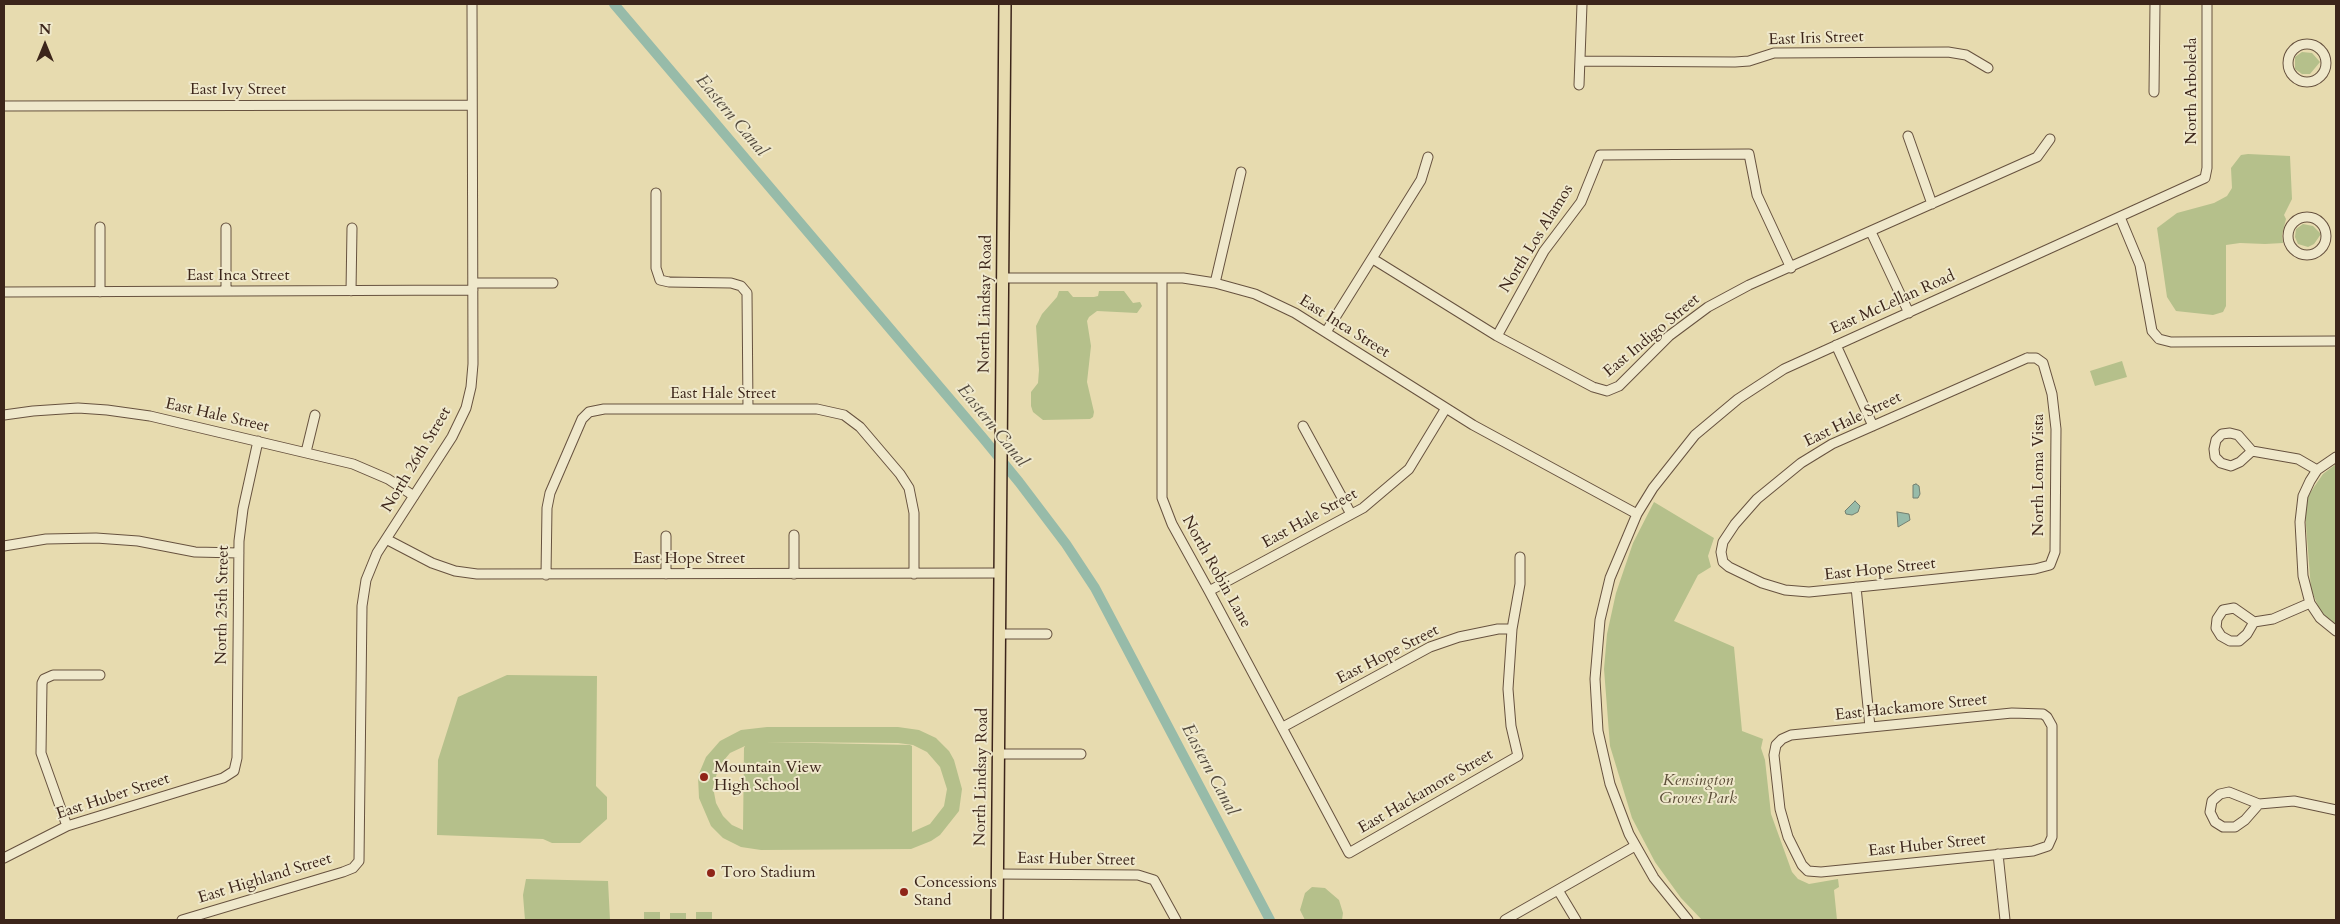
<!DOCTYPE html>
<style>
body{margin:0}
#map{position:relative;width:2340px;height:924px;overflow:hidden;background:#e7dbaf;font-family:Cardo,serif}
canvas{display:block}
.frame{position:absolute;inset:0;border:5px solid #3c251a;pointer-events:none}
.north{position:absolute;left:20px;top:20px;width:50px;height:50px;-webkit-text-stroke:4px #efe8cb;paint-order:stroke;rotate:0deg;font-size:14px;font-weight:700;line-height:20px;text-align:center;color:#3c251a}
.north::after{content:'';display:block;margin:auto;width:18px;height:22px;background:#3c251a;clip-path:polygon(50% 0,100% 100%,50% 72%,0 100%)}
</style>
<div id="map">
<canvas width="2340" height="924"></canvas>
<div class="frame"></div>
<div class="north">N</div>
</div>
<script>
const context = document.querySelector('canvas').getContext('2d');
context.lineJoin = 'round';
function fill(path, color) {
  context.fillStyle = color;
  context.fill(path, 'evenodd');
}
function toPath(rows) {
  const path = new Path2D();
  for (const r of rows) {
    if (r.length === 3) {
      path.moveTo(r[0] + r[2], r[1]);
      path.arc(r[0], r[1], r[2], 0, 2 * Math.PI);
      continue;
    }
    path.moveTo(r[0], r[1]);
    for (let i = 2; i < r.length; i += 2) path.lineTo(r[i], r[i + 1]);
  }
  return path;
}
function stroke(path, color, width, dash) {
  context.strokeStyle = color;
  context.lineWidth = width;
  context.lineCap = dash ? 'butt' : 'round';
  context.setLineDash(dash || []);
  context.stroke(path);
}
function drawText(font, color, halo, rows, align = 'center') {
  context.font = font + ' Cardo,serif';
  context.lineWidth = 4;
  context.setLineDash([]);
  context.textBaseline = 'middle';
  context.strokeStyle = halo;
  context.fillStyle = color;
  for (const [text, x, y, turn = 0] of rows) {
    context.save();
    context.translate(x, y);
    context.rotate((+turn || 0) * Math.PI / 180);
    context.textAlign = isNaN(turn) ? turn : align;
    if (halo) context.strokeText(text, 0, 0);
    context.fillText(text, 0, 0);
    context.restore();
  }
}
fill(toPath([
 [2302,52,2312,53,2320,62,2310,74,2302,74,2295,69,2295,57],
 [2248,154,2290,156,2292,199,2284,215,2286,219,2282,235,2283,243,2265,244,2240,243,2226,245,2226,306,2223,312,2213,315,2176,311,2167,297,2157,228,2177,213,2214,203,2227,196,2232,188,2231,168,2241,155],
 [2303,224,2313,226,2321,234,2314,244,2308,247,2298,244,2295,237,2296,229],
 [1059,291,1068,291,1073,297,1094,297,1098,296,1099,291,1124,291,1133,303,1140,302,1142,306,1137,313,1097,311,1089,317,1087,321,1091,346,1087,382,1094,412,1093,417,1090,419,1043,420,1033,412,1031,406,1031,392,1038,383,1039,370,1036,326,1042,314,1057,297],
 [2122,361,2127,377,2095,386,2090,371],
 [2336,464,2336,626,2320,611,2311,589,2305,512,2306,500,2314,487,2323,474],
 [1654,502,1714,538,1708,556,1711,567,1698,575,1674,621,1734,647,1742,731,1763,739,1761,748,1765,760,1771,814,1792,872,1798,879,1809,884,1838,879,1839,887,1834,890,1837,920,1702,920,1681,898,1655,862,1632,818,1610,746,1604,669,1607,634,1616,593,1633,543],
 [507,675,597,676,596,786,607,797,607,819,580,843,552,843,543,839,437,835,438,760,458,697],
 [767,727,898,727,919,730,936,738,949,751,954,760,962,789,959,811,940,835,931,841,911,849,761,850,741,847,723,838,711,826,699,798,698,776,706,757,720,741,741,730],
 [766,742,898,743,913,745,927,752,940,767,947,789,944,806,930,824,912,832,912,746,910,745],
 [745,746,744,748,743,830,732,825,723,816,716,803,713,787,719,766,730,753],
 [526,879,608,881,610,920,525,920,523,895],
 [1312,887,1325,888,1339,900,1343,913,1342,920,1305,920,1300,910,1305,893],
 [644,912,660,912,660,920,644,920],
 [696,912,712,912,712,920,696,920],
 [670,913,686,913,686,920,670,920]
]), '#b5c08b');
const water = toPath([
 [1916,484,1919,486,1920,494,1918,498,1913,498,1913,485,1916,484],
 [1855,501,1860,506,1858,512,1852,515,1846,514,1845,511,1855,501],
 [1897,512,1909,514,1910,520,1898,527,1897,512]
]);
fill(water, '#97bba9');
stroke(water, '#737f70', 1);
stroke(toPath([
 [614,4,983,438,1019,482,1066,544,1095,588,1270,920]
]), '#97bba9', 10);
const minor = toPath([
 [2307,63,19],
 [1581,61,1735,62,1749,61,1774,53,1948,52,1966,55,1988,68],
 [1579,85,1582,4],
 [2154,92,2155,4],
 [4,106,472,105],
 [1908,136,1932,204],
 [656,193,656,268,660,280,669,282,731,283,741,286,747,293,748,409],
 [2307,236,19],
 [2120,217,2140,265,2152,331,2159,339,2171,342,2336,341],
 [226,228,226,291],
 [1871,232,1909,313],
 [1373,259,1497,336,1593,387,1607,391,1619,386,1669,336,1708,307,1749,285,2037,157,2050,139],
 [1003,278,1183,278,1215,283,1255,294,1295,313,1473,425,1637,514],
 [1162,278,1162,498,1172,524,1209,591,1349,853,1518,756,1511,726,1508,689,1512,629,1520,584,1520,557],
 [473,283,553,283],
 [1215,283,1241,172],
 [351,291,352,228],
 [4,292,473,290],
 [100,292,100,227],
 [1326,332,1421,180,1428,157],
 [1497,336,1544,251,1581,202,1600,155,1749,154,1757,195,1791,268],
 [1836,345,1873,426],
 [2027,358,2036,358,2043,363,2052,394,2056,429,2055,552,2050,565,2035,569,1809,592,1785,590,1762,583,1729,567,1723,562,1721,552,1723,542,1735,524,1757,499,1801,463,1832,444,2027,358],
 [4,415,33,411,78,408,107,410,150,416,353,464,388,479,414,496],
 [1303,426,1351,514],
 [2252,451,2240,462,2231,466,2221,463,2215,457,2214,449,2216,440,2222,434,2230,433,2238,435,2252,451,2298,459,2317,470],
 [306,452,315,415],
 [2336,457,2317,470,2310,481,2303,496,2300,522,2303,576,2310,603,2320,618,2336,631],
 [666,536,666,574],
 [386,539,432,563,455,571,477,574,1000,573],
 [4,546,46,539,96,538,138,541,195,552,239,553],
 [794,574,794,535],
 [546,575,547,508,550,493,582,419,589,412,604,409,817,409,844,415,860,427,900,474,909,488,914,513,914,574],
 [1856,587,1870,727],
 [1209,591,1363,508,1409,469,1446,408],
 [2254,622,2247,634,2239,641,2230,641,2221,636,2216,628,2217,619,2223,610,2234,608,2254,622,2273,619,2310,603],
 [1000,634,1047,634],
 [2012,713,2043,714,2047,717,2052,726,2052,837,2048,846,2033,851,1821,872,1808,871,1802,865,1788,837,1780,809,1774,755,1776,745,1782,739,1791,735,2012,713],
 [1283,727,1430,647,1459,637,1498,629,1512,629],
 [999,754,1081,754],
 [2259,804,2245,820,2235,827,2223,827,2215,822,2210,812,2212,801,2220,794,2229,792,2259,804,2294,801,2336,810],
 [67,826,41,753,42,683,44,679,53,675,100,675],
 [1998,854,2005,920],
 [4,858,67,826,223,778,234,771,237,758,239,541,243,509,258,441],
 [998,874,1138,875,1154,880,1176,920],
 [1558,890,1576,920],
 [182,920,343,872,353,868,359,861,362,606,366,580,377,553,452,437,466,408,471,387,473,364,472,4],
 [1505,920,1635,846],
 [1688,920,1654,878,1629,834,1610,784,1598,731,1595,679,1600,620,1610,578,1637,514,1653,488,1695,435,1738,399,1784,369,2205,178,2207,168,2207,4]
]);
const major = toPath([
 [997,920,1005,4]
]);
stroke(minor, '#67523f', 11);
stroke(major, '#3c251a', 14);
stroke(minor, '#efe8cb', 9);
stroke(major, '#e7dbaf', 11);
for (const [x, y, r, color] of [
 [704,777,5,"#8f2418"],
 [711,873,5,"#8f2418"],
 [904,892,5,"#8f2418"]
]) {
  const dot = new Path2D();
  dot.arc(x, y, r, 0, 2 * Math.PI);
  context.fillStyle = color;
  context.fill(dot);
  stroke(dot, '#efe8cb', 2);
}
drawText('16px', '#3c251a', '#efe8cb', [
 ["East Iris Street",1816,39,-2],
 ["East Ivy Street",238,90],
 ["North Arboleda",2192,91,-90],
 ["North Los Alamos",1537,239,-58],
 ["East Inca Street",238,276],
 ["East McLellan Road",1893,303,-24],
 ["North Lindsay Road",986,304,-89],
 ["East Inca Street",1344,327,32],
 ["East Indigo Street",1652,336,-40],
 ["East Hale Street",723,394],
 ["East Hale Street",217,416,13],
 ["East Hale Street",1853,420,-26],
 ["North 26th Street",417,460,-59],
 ["North Loma Vista",2039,475,-90],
 ["East Hale Street",1310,519,-29],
 ["East Hope Street",689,559],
 ["East Hope Street",1880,570,-6],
 ["North Robin Lane",1216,572,61],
 ["North 25th Street",223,605,-89],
 ["East Hope Street",1388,655,-27],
 ["East Hackamore Street",1911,708,-6],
 ["North Lindsay Road",982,777,-89],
 ["East Hackamore Street",1426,792,-30],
 ["East Huber Street",113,797,-18],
 ["East Huber Street",1927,846,-6],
 ["East Huber Street",1076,860,1],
 ["East Highland Street",265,879,-17]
]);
drawText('16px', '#3c251a', '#efe8cb', [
 ["Mountain View",714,768],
 ["High School",714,786],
 ["Toro Stadium",721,873],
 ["Concessions",914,883],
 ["Stand",914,901]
], 'left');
drawText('italic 16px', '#5a4c36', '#efe8cb', [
 ["Kensington",1698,781],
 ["Groves Park",1698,799]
]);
drawText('italic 18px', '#534a3e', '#efe8cb', [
 ["Eastern Canal",731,116,50],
 ["Eastern Canal",992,426,51],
 ["Eastern Canal",1209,770,62]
]);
</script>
